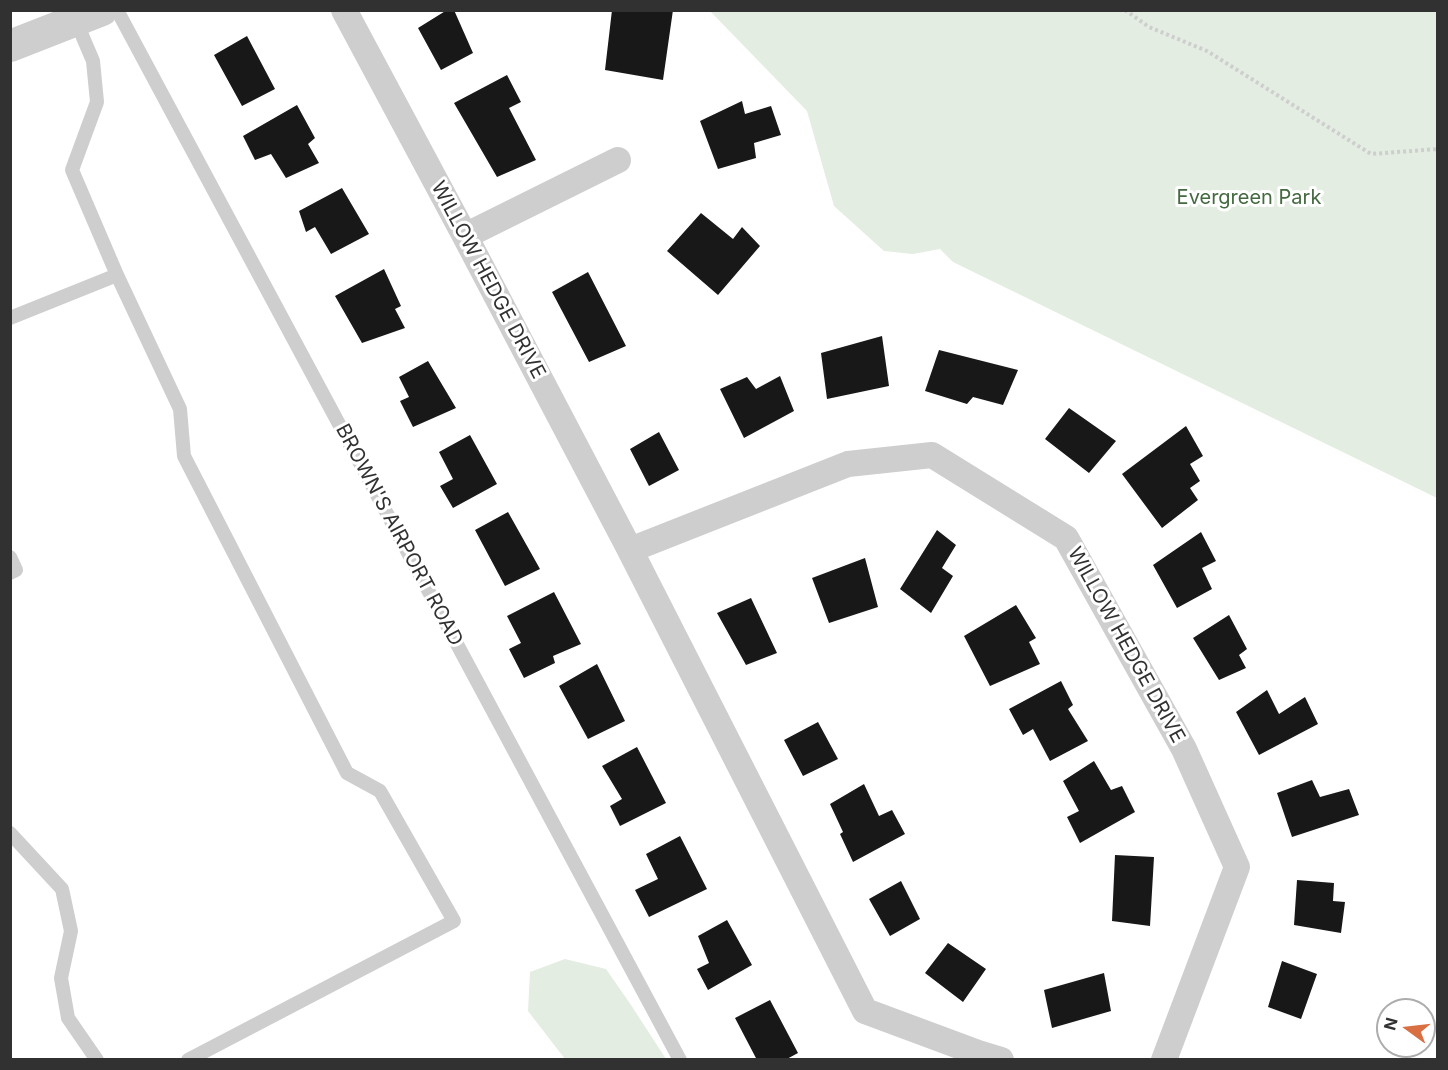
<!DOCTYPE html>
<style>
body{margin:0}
#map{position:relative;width:1448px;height:1070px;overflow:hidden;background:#fff;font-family:Inter,sans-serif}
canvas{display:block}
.frame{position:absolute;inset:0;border:12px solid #313131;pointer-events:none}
.north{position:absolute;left:1376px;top:998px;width:60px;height:60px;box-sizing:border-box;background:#fff;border:2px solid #adadad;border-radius:50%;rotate:285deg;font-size:16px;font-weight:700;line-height:24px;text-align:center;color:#313131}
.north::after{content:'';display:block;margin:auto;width:21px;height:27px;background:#d87043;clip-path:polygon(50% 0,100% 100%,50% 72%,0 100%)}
</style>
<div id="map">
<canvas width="1448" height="1070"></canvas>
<div class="frame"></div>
<div class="north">N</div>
</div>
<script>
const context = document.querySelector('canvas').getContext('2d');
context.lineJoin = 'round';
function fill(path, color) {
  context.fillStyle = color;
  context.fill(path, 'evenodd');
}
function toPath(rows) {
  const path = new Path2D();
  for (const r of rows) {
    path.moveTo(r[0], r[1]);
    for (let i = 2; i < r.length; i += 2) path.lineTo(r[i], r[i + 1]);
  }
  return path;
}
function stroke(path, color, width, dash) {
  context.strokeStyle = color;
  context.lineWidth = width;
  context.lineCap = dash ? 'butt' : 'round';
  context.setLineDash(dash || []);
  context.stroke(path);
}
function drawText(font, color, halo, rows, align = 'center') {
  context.font = font + ' Inter,sans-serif';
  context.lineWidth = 6;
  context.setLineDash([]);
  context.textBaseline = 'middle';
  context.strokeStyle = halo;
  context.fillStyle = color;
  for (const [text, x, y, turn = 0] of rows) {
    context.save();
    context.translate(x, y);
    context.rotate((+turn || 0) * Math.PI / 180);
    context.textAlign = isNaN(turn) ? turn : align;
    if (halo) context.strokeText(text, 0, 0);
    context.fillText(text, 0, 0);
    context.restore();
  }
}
fill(toPath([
 [710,11,1437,11,1437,498,953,262,940,249,913,254,884,251,834,206,807,111],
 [565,959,606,969,631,1005,666,1059,565,1059,528,1011,530,972]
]), '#e3ede1');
fill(toPath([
 [447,10,454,10,473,53,441,70,418,28],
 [612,10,673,10,663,80,605,70],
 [247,36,275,89,242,106,214,55],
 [507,75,521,102,509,108,536,160,497,177,454,103],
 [742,101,745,114,771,106,781,135,754,143,756,158,718,169,700,121],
 [297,105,315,138,308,144,319,163,286,178,271,154,255,160,243,136],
 [342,188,369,234,331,254,315,227,306,232,299,211],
 [701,213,733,239,742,227,760,246,718,295,667,251],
 [384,269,401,306,395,309,405,328,362,343,335,296],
 [588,272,626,346,589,362,552,292],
 [882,336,889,386,827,399,821,353],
 [939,350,1018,370,1003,405,973,397,967,404,925,391],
 [428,361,456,408,413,427,400,401,409,397,399,377],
 [780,376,794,411,744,438,720,389,747,377,756,389],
 [1069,408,1116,441,1089,473,1045,439],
 [1186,426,1203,456,1190,464,1200,481,1190,488,1198,500,1162,528,1122,474],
 [659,432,679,470,649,486,630,449],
 [470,435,497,484,453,508,440,486,453,479,439,452],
 [508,512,540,569,505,586,475,530],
 [937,530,956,545,942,568,953,576,931,613,900,589],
 [1201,532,1216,561,1202,568,1212,589,1177,608,1153,565],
 [865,558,878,607,829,623,812,578],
 [554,592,581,644,553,656,555,663,524,678,509,649,521,643,507,616],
 [751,598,777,653,746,665,717,613],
 [1016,605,1036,638,1029,642,1040,664,990,686,964,636],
 [1229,615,1247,649,1239,655,1246,668,1219,680,1193,638],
 [597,664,625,721,588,739,559,686],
 [1061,681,1073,705,1068,709,1088,741,1050,761,1033,729,1023,735,1009,709],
 [1267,690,1279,714,1305,697,1318,724,1259,755,1236,712],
 [818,722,838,759,803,776,784,740],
 [637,747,666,803,620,826,610,806,622,799,602,766],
 [1094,761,1111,790,1122,786,1135,812,1080,843,1067,817,1079,811,1063,781],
 [1312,780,1320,797,1349,789,1359,815,1292,837,1277,793],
 [864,784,879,816,892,810,905,834,853,862,840,834,843,832,830,804],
 [680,836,707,889,649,917,635,890,658,879,646,854],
 [1115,855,1154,857,1150,926,1112,921],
 [1297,880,1334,883,1333,901,1345,902,1341,933,1294,925],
 [901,881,920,919,890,936,869,899],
 [727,920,752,965,708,990,697,969,709,963,698,936],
 [948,943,986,969,963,1002,925,973],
 [1282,961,1317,974,1301,1019,1268,1007],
 [1104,973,1111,1011,1052,1028,1044,990],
 [770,1000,798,1053,785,1060,757,1060,735,1018]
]), '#181818');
stroke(toPath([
 [1125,10,1149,27,1207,51,1371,154,1438,149]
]), '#cecece', 4, [3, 3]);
stroke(toPath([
 [117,10,680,1060],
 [76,21,93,61,97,102,72,170,117,275,180,409,184,456,347,773,380,791,454,921,188,1060],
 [10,318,117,275],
 [10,557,16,570,10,573],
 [10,833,62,889,71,931,61,978,68,1018,97,1060]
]), '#cecece', 14);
stroke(toPath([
 [344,10,465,236,630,550],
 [465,236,618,160],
 [1001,1060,978,1053,865,1011,630,550,848,464,932,455,1066,538,1184,749,1237,867,1164,1060]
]), '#cecece', 26);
stroke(toPath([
 [10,46,102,10]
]), '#cecece', 32);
drawText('20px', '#456a41', '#fff', [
 ["Evergreen Park",1249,198]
]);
drawText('20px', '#313131', '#fff', [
 ["WILLOW HEDGE DRIVE",488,280,62],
 ["BROWN'S AIRPORT ROAD",399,535,62],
 ["WILLOW HEDGE DRIVE",1126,645,61]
]);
</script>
